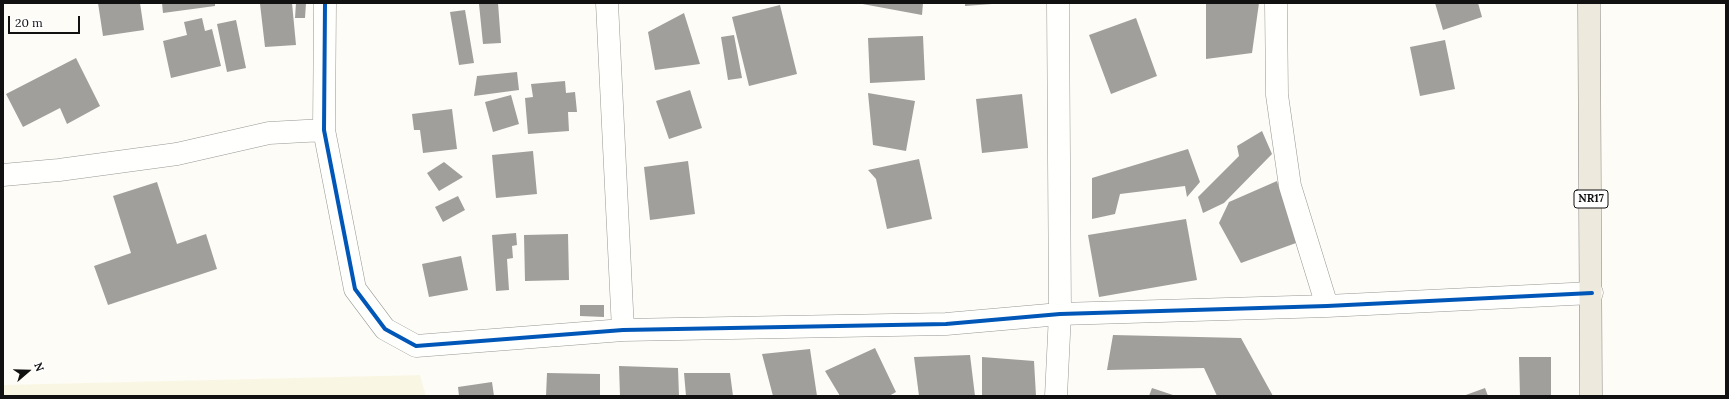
<!DOCTYPE html>
<style>
body{margin:0}
#map{position:relative;width:1729px;height:399px;overflow:hidden;background:#fdfcf7;font-family:Lora,serif}
canvas{display:block}
.frame{position:absolute;inset:0;border:4px solid #111;pointer-events:none}
.north{position:absolute;left:8px;top:351px;width:40px;height:40px;-webkit-text-stroke:3px #fff;paint-order:stroke;rotate:70deg;font-size:11px;font-weight:700;line-height:16px;text-align:center;color:#111}
.north::after{content:'';display:block;margin:auto;width:14px;height:18px;background:#111;clip-path:polygon(50% 0,100% 100%,50% 72%,0 100%)}
.scale{position:absolute;left:8px;top:16px;width:72px;height:18px;box-sizing:border-box;border:2px solid #111;border-top:0;padding-left:5px;font-size:12px;line-height:14px;white-space:nowrap;color:#111;-webkit-text-stroke:3px #fff;paint-order:stroke}
</style>
<div id="map">
<canvas width="1729" height="399"></canvas>
<div class="frame"></div>
<div class="north">N</div>
<div class="scale">20 m</div>
</div>
<script>
const context = document.querySelector('canvas').getContext('2d');
context.lineJoin = 'round';
function fill(path, color) {
  context.fillStyle = color;
  context.fill(path, 'evenodd');
}
function toPath(rows) {
  const path = new Path2D();
  for (const r of rows) {
    path.moveTo(r[0], r[1]);
    for (let i = 2; i < r.length; i += 2) path.lineTo(r[i], r[i + 1]);
  }
  return path;
}
function stroke(path, color, width, dash) {
  context.strokeStyle = color;
  context.lineWidth = width;
  context.lineCap = dash ? 'butt' : 'round';
  context.setLineDash(dash || []);
  context.stroke(path);
}
function drawText(font, color, halo, rows, align = 'center') {
  context.font = font + ' Lora,serif';
  context.lineWidth = 4;
  context.setLineDash([]);
  context.textBaseline = 'middle';
  context.strokeStyle = halo;
  context.fillStyle = color;
  for (const [text, x, y, turn = 0] of rows) {
    context.save();
    context.translate(x, y);
    context.rotate((+turn || 0) * Math.PI / 180);
    context.textAlign = isNaN(turn) ? turn : align;
    if (halo) context.strokeText(text, 0, 0);
    context.fillText(text, 0, 0);
    context.restore();
  }
}
fill(toPath([
 [420,375,426,396,3,396,3,385]
]), '#f9f7e4');
fill(toPath([
 [98,3,140,3,144,30,103,36],
 [162,3,215,3,215,6,163,13],
 [292,3,296,45,265,47,260,4],
 [296,3,306,3,305,18,295,18],
 [498,3,501,43,483,44,479,4],
 [857,3,923,3,922,15],
 [965,3,992,3,992,4,965,6],
 [1259,3,1252,53,1206,59,1206,4],
 [1435,3,1478,3,1482,17,1443,30],
 [780,5,797,74,749,86,732,17],
 [465,10,474,63,459,65,450,12],
 [684,13,700,64,655,70,648,32],
 [202,18,205,31,212,29,221,66,171,78,163,41,187,35,184,22],
 [1136,18,1157,76,1111,94,1089,35],
 [236,20,246,68,227,72,217,24],
 [734,35,742,78,728,80,721,37],
 [923,36,925,80,870,83,868,38],
 [1445,40,1455,89,1420,96,1410,47],
 [76,58,100,106,67,124,60,108,23,127,6,94],
 [517,72,519,90,474,96,477,76],
 [565,81,566,93,575,92,577,112,568,112,569,131,528,134,525,98,533,97,531,84],
 [690,90,702,128,669,139,656,101],
 [868,93,915,101,906,151,873,145],
 [1022,94,1028,148,982,153,976,99],
 [511,95,519,124,493,132,485,102],
 [452,109,457,149,423,153,420,130,414,130,412,114],
 [1262,131,1272,154,1224,203,1203,213,1198,197,1239,156,1237,146],
 [1188,149,1200,182,1187,197,1185,186,1120,194,1115,214,1092,219,1092,178],
 [533,151,537,194,496,198,492,155],
 [919,159,932,219,887,229,876,179,868,170],
 [688,161,695,214,650,220,644,167],
 [444,162,463,177,439,191,427,173],
 [1277,181,1296,243,1241,263,1219,223,1229,202],
 [157,182,177,244,206,234,217,269,108,305,94,266,131,253,113,196],
 [458,196,465,210,443,222,435,207],
 [1186,219,1197,280,1099,297,1088,235],
 [516,233,517,245,512,246,513,258,507,259,509,290,496,291,492,235],
 [568,234,569,280,525,281,524,235],
 [461,256,468,290,429,297,422,264],
 [580,305,604,305,604,317,580,316],
 [1113,335,1241,338,1273,396,1217,396,1204,368,1107,370],
 [875,348,896,392,889,396,840,396,825,371],
 [810,349,817,396,773,396,762,354],
 [970,355,975,396,919,396,914,357],
 [982,357,1034,361,1036,396,982,396],
 [1519,357,1551,357,1551,396,1520,396],
 [619,366,678,368,679,396,620,396],
 [547,373,600,374,600,396,546,396],
 [684,373,730,373,733,396,686,396],
 [492,382,494,396,459,396,458,387],
 [1152,388,1176,396,1149,396],
 [1485,388,1488,396,1463,396]
]), '#a19f9c');
const street = toPath([
 [325,3,324,130,355,289,385,329,416,346,623,330,946,324,1060,314,1327,306,1592,293],
 [607,3,623,330],
 [1276,3,1277,95,1290,186,1327,306],
 [3,175,59,170,177,154,269,133,324,130],
 [1056,396,1060,314,1058,3]
]);
const primary = toPath([
 [1589,3,1591,396]
]);
stroke(street, '#979795', 23);
stroke(primary, '#858482', 23);
stroke(street, '#fffffe', 22);
stroke(primary, '#ede9dc', 22);
stroke(toPath([
 [325,3,324,130,355,289,385,329,416,346,623,330,946,324,1060,314,1327,306,1592,293]
]), '#0057b8', 4);
for (const [x, y, w] of [
 [1591,199,34]
]) {
  const box = new Path2D();
  box.roundRect(x - w / 2, y - 9, w, 18, 3);
  context.fillStyle = '#fff';
  context.fill(box);
  stroke(box, '#111', 1);
}
drawText('bold 11px', '#111', null, [
 ["NR17",1591,199]
]);
</script>
